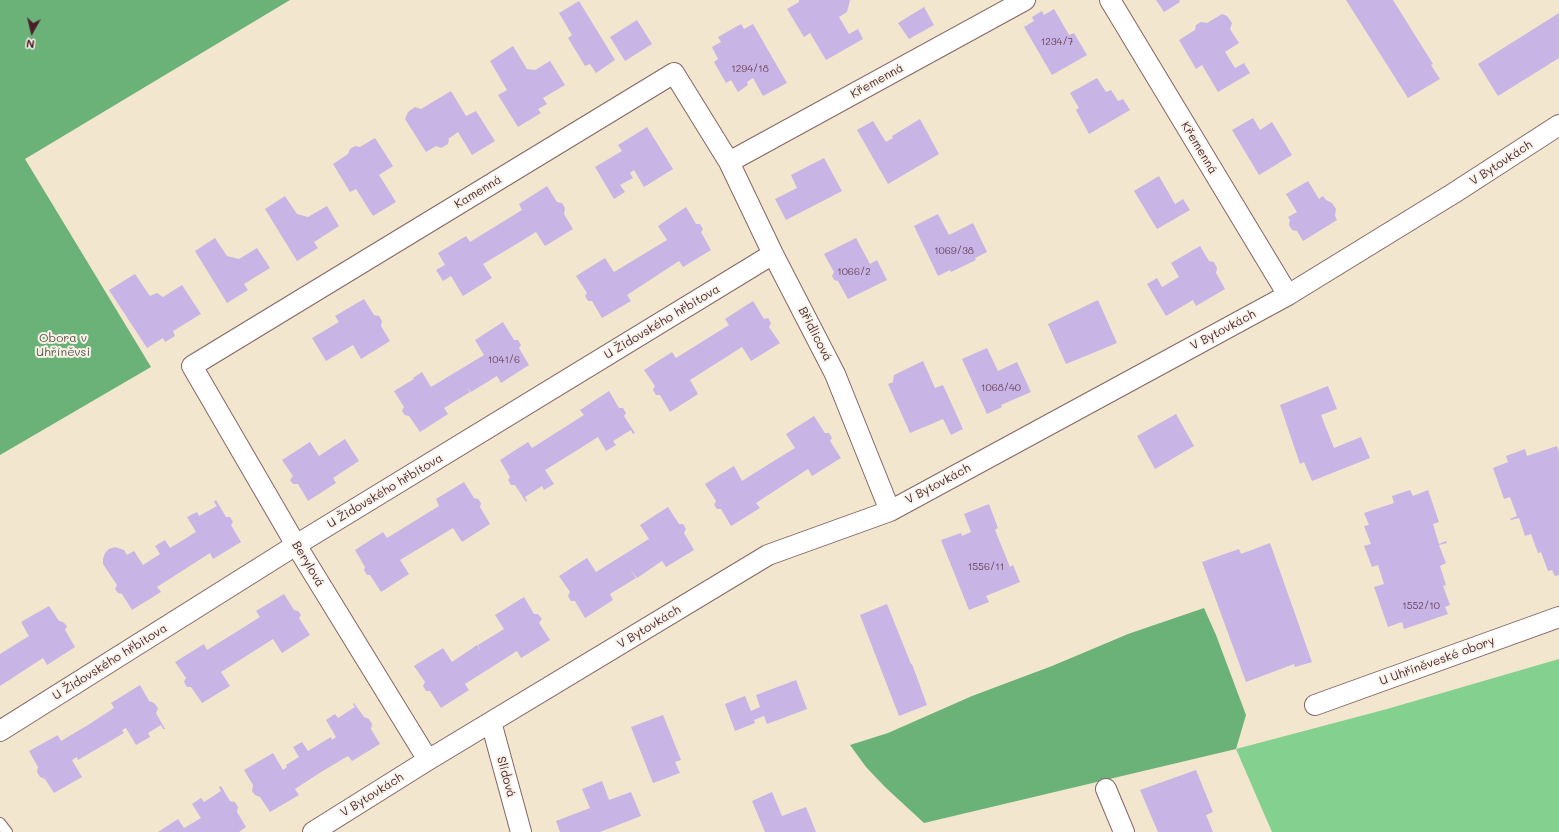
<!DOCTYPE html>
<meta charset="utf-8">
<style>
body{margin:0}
#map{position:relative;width:1559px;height:832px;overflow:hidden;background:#f3e6cf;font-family:Mali,sans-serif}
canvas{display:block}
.north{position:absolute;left:12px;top:12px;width:40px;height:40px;-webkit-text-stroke:3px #f7f3e8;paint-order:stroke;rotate:188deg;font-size:11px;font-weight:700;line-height:16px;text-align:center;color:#4a1f2b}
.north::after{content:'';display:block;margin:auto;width:14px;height:18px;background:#4a1f2b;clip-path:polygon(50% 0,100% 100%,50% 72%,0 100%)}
</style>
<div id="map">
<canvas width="1559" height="832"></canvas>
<div class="north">N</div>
</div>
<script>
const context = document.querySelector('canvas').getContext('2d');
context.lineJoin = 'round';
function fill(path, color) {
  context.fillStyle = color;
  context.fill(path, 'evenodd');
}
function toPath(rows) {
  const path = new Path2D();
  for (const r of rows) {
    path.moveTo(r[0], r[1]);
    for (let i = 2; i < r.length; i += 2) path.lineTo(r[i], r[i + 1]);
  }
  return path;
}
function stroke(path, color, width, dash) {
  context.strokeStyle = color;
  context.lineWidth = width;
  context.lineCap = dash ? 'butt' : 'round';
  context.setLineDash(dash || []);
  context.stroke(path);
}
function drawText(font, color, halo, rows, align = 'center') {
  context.font = font + ' Mali,sans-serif';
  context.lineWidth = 4;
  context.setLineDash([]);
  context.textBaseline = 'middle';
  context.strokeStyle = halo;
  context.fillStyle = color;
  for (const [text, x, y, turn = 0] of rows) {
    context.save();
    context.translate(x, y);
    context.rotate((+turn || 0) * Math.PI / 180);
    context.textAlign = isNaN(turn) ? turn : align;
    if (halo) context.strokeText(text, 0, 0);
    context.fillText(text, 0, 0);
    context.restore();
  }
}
fill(toPath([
 [1559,659,1559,832,1272,832,1236,749,1387,709]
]), '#84d08e');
fill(toPath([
 [0,0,290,0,25,159,151,367,0,455],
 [1204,608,1216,635,1246,715,1236,749,924,823,885,787,866,767,850,745,888,733,972,696,1052,666,1128,634]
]), '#6bb279');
fill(toPath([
 [799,0,850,0,847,12,839,17,849,34,858,29,863,39,826,60,810,33,804,37,787,9,799,2],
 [1156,0,1179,0,1180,2,1164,12],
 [1346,0,1393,0,1433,64,1431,65,1440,79,1408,98],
 [579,1,615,60,596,73,590,64,585,66,568,38,572,35,559,13],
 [924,7,934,25,909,39,898,23],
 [1054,9,1069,35,1074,33,1087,55,1052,75,1024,27,1034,21,1032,17,1042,11,1044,15],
 [1559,13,1559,58,1498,96,1478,64],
 [1222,14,1227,16,1232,23,1230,29,1239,43,1225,52,1235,68,1244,63,1250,73,1218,92,1202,65,1196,69,1179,40,1195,30,1196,25,1201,22,1207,23],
 [637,20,652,44,625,61,610,37],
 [741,24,744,29,753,24,787,83,763,96,753,78,747,82,748,85,738,92,731,80,726,83,714,62,718,59,712,47,721,42,718,37],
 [513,46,527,69,535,70,550,61,565,85,543,98,547,104,538,109,541,113,518,127,498,95,507,90,490,61],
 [1097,78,1106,92,1111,90,1118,101,1123,99,1130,110,1089,134,1076,110,1079,108,1070,93],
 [451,91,466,116,476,111,495,141,472,155,458,132,448,139,449,140,448,144,441,148,436,146,426,152,405,119,408,112,415,107,421,109],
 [1253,118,1260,130,1272,122,1292,155,1259,175,1232,130],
 [920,119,939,154,888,184,857,130,873,121,886,142,893,138,892,136],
 [647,127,673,169,644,187,634,170,630,173,633,178,620,185,625,192,614,199,595,167,622,151,618,145],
 [375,138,393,166,379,175,396,202,373,216,356,189,350,192,333,164,348,154,350,149,355,146,360,147],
 [824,158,842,191,786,220,775,199,797,188,791,175],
 [1159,176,1175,204,1183,199,1190,210,1157,229,1134,191],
 [1308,181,1319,199,1323,196,1326,200,1332,203,1336,209,1335,216,1337,220,1303,241,1297,231,1292,230,1289,225,1290,220,1288,217,1297,212,1286,194],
 [547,186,557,202,562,203,565,208,564,214,573,229,545,246,536,232,510,248,483,264,492,278,463,296,451,276,443,281,436,270,445,265,438,253,466,236,470,242,522,210,519,204],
 [285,196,297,214,308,217,327,206,339,226,314,242,318,248,297,261,265,209],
 [686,207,696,224,700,224,703,229,701,232,711,250,683,267,679,261,627,295,631,301,602,318,592,301,588,301,585,296,587,293,576,276,605,258,614,272,667,240,658,226],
 [938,214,949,235,973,223,987,252,975,258,976,260,951,272,950,270,938,276,914,226],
 [215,238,227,256,239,259,257,248,270,268,244,284,248,290,227,303,195,251],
 [856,238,870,264,877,260,887,280,848,299,838,281,834,280,832,276,834,272,824,254],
 [1200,246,1209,261,1214,262,1217,268,1216,273,1225,289,1196,306,1193,300,1166,316,1147,284,1157,278,1162,287,1179,277,1171,263],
 [135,274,150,296,157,293,163,297,182,285,201,314,173,331,175,336,165,342,163,338,147,348,109,290],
 [364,299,374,315,379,316,382,321,381,326,390,341,361,359,353,345,326,361,312,338,339,322,335,316],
 [1098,300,1117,343,1066,364,1048,324],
 [753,301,764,319,768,318,771,323,769,327,780,343,751,361,742,347,690,380,698,394,670,412,660,395,656,395,653,390,655,386,644,370,672,352,676,358,729,325,725,319],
 [503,322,514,340,518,340,521,345,519,348,529,365,501,383,497,376,471,392,467,387,470,392,444,408,448,414,420,432,409,416,405,415,402,411,404,407,394,391,414,379,413,378,422,372,431,387,484,355,475,340],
 [987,348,998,371,1017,362,1031,392,1001,405,1002,407,987,414,962,359],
 [923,361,935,388,943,385,963,429,951,435,943,419,910,433,888,384,893,382,894,375],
 [1328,386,1337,409,1321,415,1334,448,1361,437,1370,458,1312,481,1304,462,1300,464,1280,405],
 [609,391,619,408,623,408,626,413,624,416,635,433,633,434,631,430,613,441,616,445,606,451,598,437,571,454,545,470,554,484,544,490,542,486,525,497,527,501,526,502,515,485,511,485,508,480,510,477,500,460,528,442,532,448,584,415,580,410],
 [1176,414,1194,446,1155,469,1137,436],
 [814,416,825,433,829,433,832,438,830,441,841,458,812,476,808,469,756,503,760,508,731,526,721,509,717,509,714,505,716,501,705,484,734,466,742,481,769,464,795,448,786,434],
 [345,439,359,461,333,478,336,483,308,501,298,484,293,484,290,480,293,476,282,460,310,442,319,456],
 [1557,446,1559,452,1559,575,1555,576,1552,570,1548,571,1541,552,1538,553,1531,534,1525,536,1519,518,1511,520,1510,519,1517,516,1510,497,1504,499,1493,468,1508,462,1506,456,1525,449,1527,456],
 [464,482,474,498,478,499,481,503,480,507,490,524,462,542,453,528,400,560,409,574,381,592,370,575,367,575,364,570,365,567,355,550,383,532,387,538,439,506,436,499],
 [1410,490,1413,496,1428,490,1439,522,1433,524,1439,544,1446,541,1447,543,1439,545,1446,563,1440,566,1446,585,1443,586,1450,605,1445,607,1448,614,1404,629,1402,622,1388,627,1374,587,1384,584,1378,565,1372,567,1364,546,1371,544,1364,526,1369,525,1364,513,1394,503,1392,496],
 [216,500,226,517,230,517,233,522,231,525,241,542,213,559,210,553,157,587,161,592,132,610,122,594,118,593,115,589,117,585,103,564,103,559,105,553,109,549,115,547,124,550,127,555,134,551,143,565,160,554,155,546,165,540,170,548,196,532,187,517,197,512,199,516,217,506,214,502],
 [989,504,998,528,995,530,1010,567,1013,565,1020,582,986,596,989,602,969,610,941,540,961,533,962,536,971,532,964,514],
 [668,507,679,524,683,524,686,529,684,533,694,550,666,567,662,561,637,578,630,569,636,578,610,594,613,600,585,618,575,601,571,601,568,596,570,592,559,576,587,558,596,572,649,539,640,525],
 [1270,543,1312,662,1295,667,1294,664,1246,682,1202,562,1239,549,1241,554],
 [284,594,294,610,298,611,301,615,299,618,310,635,282,653,273,639,221,672,230,686,202,703,191,687,187,687,184,682,186,678,175,662,204,644,207,650,233,634,260,617,256,611],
 [524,597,534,614,538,614,542,619,539,623,550,640,521,658,517,651,465,684,469,690,441,708,430,691,426,691,423,686,425,682,414,666,443,648,452,662,477,645,481,651,478,645,504,629,495,615],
 [887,604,911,664,912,664,927,705,899,716,860,615],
 [49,606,59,621,63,622,67,626,65,630,75,647,47,665,43,658,0,686,0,654,29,636,21,622],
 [796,680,807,709,767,724,764,716,754,720,755,723,735,731,725,704,745,696,751,711,760,707,756,695],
 [140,685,149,701,154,703,158,708,156,713,165,729,163,729,161,725,148,733,150,737,136,745,126,728,122,730,124,733,78,760,77,757,72,760,82,777,54,793,45,779,40,777,37,772,38,767,29,751,58,735,61,741,88,725,114,708,111,703],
 [354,703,364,717,369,719,372,724,371,729,380,744,352,761,348,756,321,772,295,789,299,795,270,812,260,797,255,795,252,791,253,785,244,770,273,753,283,770,287,767,286,765,299,757,293,747,302,742,308,751,331,737,332,740,336,737,326,720,335,714,338,718,355,707,353,704],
 [663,715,681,760,675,762,680,773,653,783,631,727],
 [1196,770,1213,812,1206,815,1213,832,1158,832,1140,790],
 [602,781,609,800,631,792,641,816,600,832,560,832,556,821,590,808,582,789],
 [221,786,230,801,235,802,238,807,237,812,246,827,239,832,158,832,178,819,184,828,201,818,192,804,201,798,204,802,221,791,219,787],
 [772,792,782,816,806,807,816,832,765,832,752,801]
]), '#c8b4e5');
const service = toPath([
 [0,823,7,832]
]);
const minor = toPath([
 [1110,0,1288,295],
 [729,162,1025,0],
 [1315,705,1559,617],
 [491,722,521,832],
 [0,731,296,545,773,254],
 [428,760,296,545,192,366,674,73,729,162,773,254,835,374,890,511],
 [1106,789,1124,832],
 [313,832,428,760,768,555,890,511,1288,295,1454,193,1559,125]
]);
stroke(service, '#856564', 12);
stroke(minor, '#856564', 22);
stroke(service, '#fff', 10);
stroke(minor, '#fff', 20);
drawText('10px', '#6a445a', null, [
 ["1234/7",1057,42],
 ["1294/18",750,69],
 ["1069/38",954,251],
 ["1066/2",854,272],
 ["1041/6",504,360],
 ["1068/40",1001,388],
 ["1556/11",986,567],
 ["1552/10",1421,606]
]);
drawText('12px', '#4a1f2b', '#f7f3e8', [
 ["Křemenná",877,81,-29],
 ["Křemenná",1199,148,59],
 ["V Bytovkách",1501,163,-33],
 ["Kamenná",478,192,-31],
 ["U Židovského hřbitova",662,322,-31],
 ["V Bytovkách",1223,330,-28],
 ["Břidlicová",815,334,63],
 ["V Bytovkách",938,484,-28],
 ["U Židovského hřbitova",385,491,-31],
 ["Berylová",308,564,59],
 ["V Bytovkách",649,627,-31],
 ["U Uhříněveské obory",1437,661,-20],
 ["U Židovského hřbitova",110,662,-32],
 ["Slídová",506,777,75],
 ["V Bytovkách",372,795,-32]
]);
drawText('12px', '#5b5449', '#f7f3e8', [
 ["Obora v",63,338],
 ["Uhříněvsi",63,352]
]);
</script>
